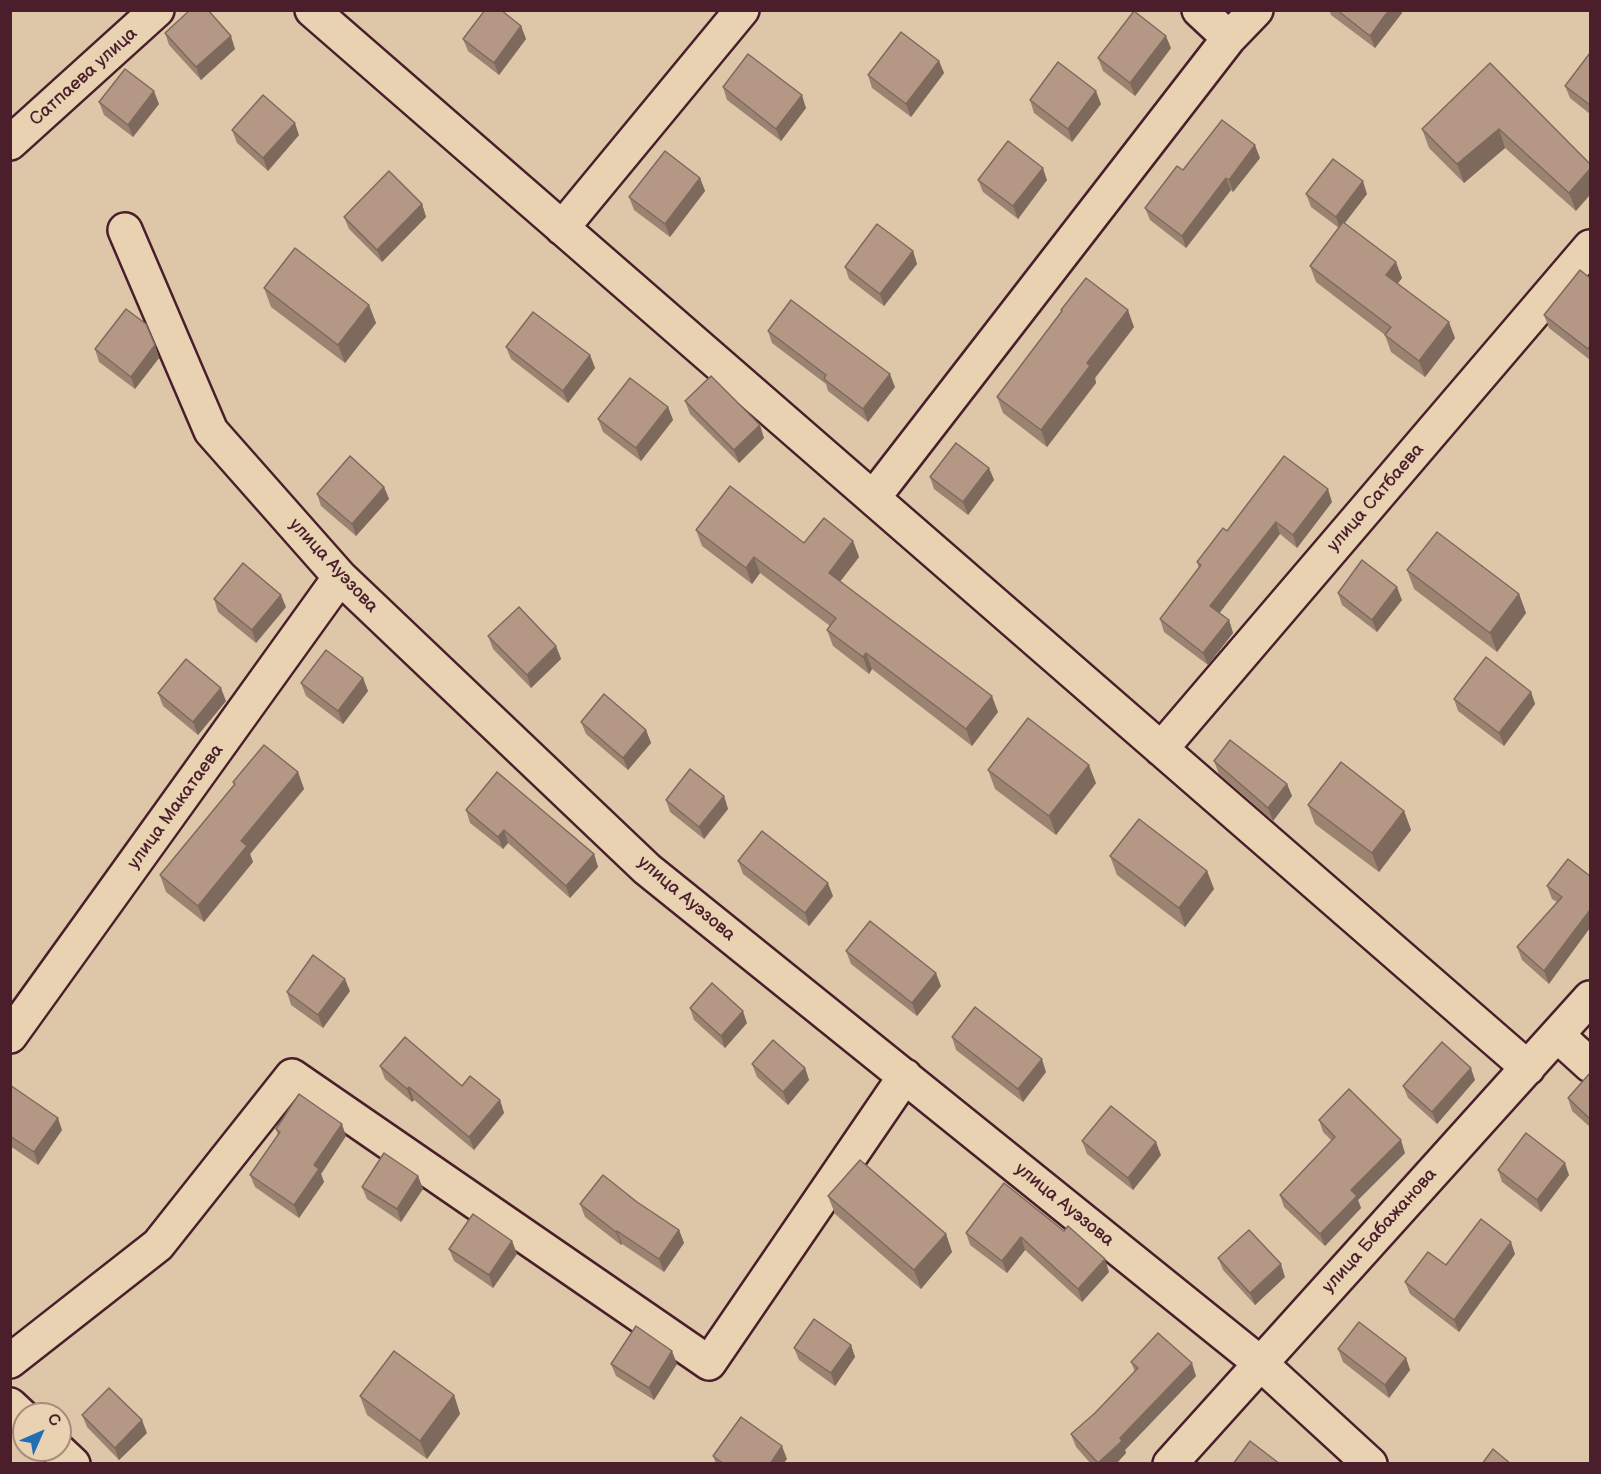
<!DOCTYPE html>
<meta charset="utf-8">
<style>
body{margin:0}
#map{position:relative;width:1601px;height:1474px;overflow:hidden;background:#dec7a9;font-family:"Balsamiq Sans",sans-serif}
canvas{display:block}
.frame{position:absolute;inset:0;border:12px solid #4a1f2b;pointer-events:none}
.north{position:absolute;left:12px;top:1402px;width:60px;height:60px;box-sizing:border-box;background:#e8d2b1;border:2px solid #a98a7b;border-radius:50%;rotate:45deg;font-size:16px;font-weight:700;line-height:24px;text-align:center;color:#4a1f2b}
.north::after{content:'';display:block;margin:auto;width:21px;height:27px;background:#1f6fb2;clip-path:polygon(50% 0,100% 100%,50% 72%,0 100%)}
</style>
<div id="map">
<canvas width="1601" height="1474"></canvas>
<div class="frame"></div>
<div class="north">С</div>
</div>
<script>
const context = document.querySelector('canvas').getContext('2d');
context.lineJoin = 'round';
function toPath(rows) {
  const path = new Path2D();
  for (const r of rows) {
    path.moveTo(r[0], r[1]);
    for (let i = 2; i < r.length; i += 2) path.lineTo(r[i], r[i + 1]);
  }
  return path;
}
function stroke(path, color, width, dash) {
  context.strokeStyle = color;
  context.lineWidth = width;
  context.lineCap = dash ? 'butt' : 'round';
  context.setLineDash(dash || []);
  context.stroke(path);
}
function fill(path, color) {
  context.fillStyle = color;
  context.fill(path, 'evenodd');
}
function drawText(font, color, halo, rows, align = 'center') {
  context.font = font + ' "Balsamiq Sans",sans-serif';
  context.lineWidth = 5;
  context.setLineDash([]);
  context.textBaseline = 'middle';
  context.strokeStyle = halo;
  context.fillStyle = color;
  for (const [text, x, y, turn = 0] of rows) {
    context.save();
    context.translate(x, y);
    context.rotate((+turn || 0) * Math.PI / 180);
    context.textAlign = isNaN(turn) ? turn : align;
    if (halo) context.strokeText(text, 0, 0);
    context.fillText(text, 0, 0);
    context.restore();
  }
}
const minor = toPath([
 [312,10,1528,1068],
 [1199,10,1229,38],
 [10,143,157,10],
 [562,228,742,10],
 [125,230,211,431,340,577,647,869,1260,1363,1370,1464],
 [873,498,1229,38,1256,10],
 [1161,749,1590,247],
 [1557,1035,1590,1065],
 [10,1036,340,577],
 [10,1361,158,1245,292,1076,709,1363,905,1076],
 [10,1405,24,1418],
 [58,1450,73,1464],
 [1170,1464,1590,998]
]);
stroke(minor, '#4a1f2b', 38);
stroke(minor, '#e8d2b1', 33);
fill(toPath([
 [1329,10,1401,10,1402,13,1375,48,1331,15],
 [521,26,526,39,499,75,468,51,463,39],
 [165,33,235,49,201,80,169,45],
 [1171,48,1135,96,1103,71,1098,58],
 [1590,53,1590,114,1570,98,1565,86],
 [939,61,944,73,911,117,872,88,868,75],
 [1490,63,1590,164,1576,211,1505,148,1464,183,1429,148,1422,129],
 [723,87,806,108,781,141,727,100],
 [1030,100,1101,104,1072,142,1034,113],
 [99,102,159,104,133,137,104,115],
 [232,130,299,135,268,171,237,143],
 [1260,158,1233,192,1231,190,1186,248,1150,220,1145,208,1183,170],
 [700,178,705,191,670,237,634,210,629,197],
 [978,180,1047,180,1018,219,983,192],
 [1306,194,1367,194,1345,223,1402,278,1398,283,1455,338,1425,377,1391,352,1385,335,1316,282,1310,266,1339,228,1311,207],
 [422,204,426,217,382,262,349,229,344,217],
 [913,251,917,264,884,306,849,279,845,267],
 [1590,278,1590,360,1549,328,1544,315],
 [264,288,369,305,376,323,345,363,271,307],
 [1061,310,1134,327,1095,378,1096,383,1047,447,1003,413,997,397,1062,312],
 [768,331,895,387,868,422,828,391,826,384,772,343],
 [155,345,159,358,135,389,99,362,95,349],
 [506,347,590,355,595,368,568,403,511,359],
 [685,401,764,438,739,463,690,414],
 [668,407,673,420,641,461,603,432,598,419],
 [989,468,994,480,968,515,934,489,930,477],
 [384,487,389,499,356,536,321,506,317,494],
 [1332,502,1297,548,1280,534,1219,613,1229,620,1233,633,1208,665,1164,632,1160,619,1199,568,1197,562,1227,531],
 [696,530,804,543,853,541,859,557,840,582,998,712,972,746,872,669,869,674,833,646,827,630,830,626,760,573,752,584,702,546],
 [1407,570,1519,594,1526,613,1497,652,1414,589],
 [1338,593,1402,600,1377,632,1342,605],
 [214,599,286,607,256,643,218,612],
 [488,636,556,646,561,659,531,688,493,649],
 [363,678,368,691,343,724,306,696,301,683],
 [1531,692,1535,704,1504,746,1458,711,1454,699],
 [158,693,226,701,198,735,163,706],
 [581,722,646,730,651,743,628,770,586,734],
 [1214,761,1287,784,1292,796,1273,821,1219,774],
 [988,770,1096,783,1056,835,995,789],
 [298,772,304,789,250,854,253,862,204,922,166,892,160,875,234,785,233,782],
 [724,796,728,809,704,839,670,812,666,800],
 [1308,805,1404,811,1411,830,1379,872,1315,824],
 [466,810,594,854,598,867,570,898,508,843,503,849,470,823],
 [1110,856,1207,871,1214,889,1185,927,1117,875],
 [1568,859,1549,984,1522,960,1517,947,1557,902,1552,899,1547,886],
 [738,861,833,896,809,926,743,874],
 [846,951,941,986,917,1016,851,964],
 [350,991,323,1028,291,1005,287,992],
 [690,1008,747,1023,725,1048,694,1020],
 [952,1037,1046,1072,1023,1102,956,1050],
 [752,1064,805,1068,809,1080,788,1105,757,1077],
 [380,1066,462,1086,500,1100,504,1113,474,1150,414,1100,412,1102,385,1079],
 [1590,1073,1590,1127,1572,1111,1568,1098],
 [1475,1080,1437,1124,1408,1098,1403,1086],
 [10,1085,62,1130,38,1165,10,1146],
 [1319,1120,1405,1153,1358,1200,1361,1208,1325,1246,1284,1207,1280,1195,1332,1141,1323,1132],
 [276,1129,346,1136,321,1174,324,1182,299,1218,255,1187,250,1175,278,1135],
 [1082,1141,1161,1155,1133,1190,1087,1154],
 [1498,1170,1569,1175,1541,1212,1502,1182],
 [418,1176,423,1189,401,1222,367,1199,362,1187],
 [1004,1183,1109,1272,1082,1302,1025,1250,1007,1273,970,1245,966,1233],
 [828,1196,946,1234,952,1252,921,1289,835,1214],
 [637,1202,679,1230,684,1243,664,1272,622,1244,621,1245,585,1217,580,1204],
 [512,1241,517,1254,493,1288,454,1261,449,1249],
 [1515,1254,1459,1332,1410,1294,1405,1282,1446,1265],
 [1218,1258,1285,1277,1255,1305,1223,1270],
 [851,1345,855,1357,835,1386,799,1360,794,1348],
 [1338,1349,1406,1358,1410,1370,1389,1398,1343,1362],
 [1131,1362,1196,1376,1125,1450,1126,1453,1116,1464,1091,1464,1076,1447,1071,1434,1095,1413,1135,1372],
 [611,1364,677,1364,654,1400,616,1376],
 [454,1395,460,1414,427,1459,367,1415,360,1396],
 [82,1415,147,1433,119,1460,87,1427],
 [713,1456,787,1459,783,1464,716,1464]
]), '#9b8372');
fill(toPath([
 [1389,10,1401,10,1402,13,1375,48,1370,36],
 [521,26,526,39,499,75,494,63],
 [231,36,235,49,201,80,196,67],
 [1166,36,1171,48,1135,96,1130,83],
 [939,61,944,73,911,117,906,104],
 [154,91,159,104,133,137,128,125],
 [1096,91,1101,104,1072,142,1068,129],
 [802,95,806,108,781,141,776,129],
 [295,123,299,135,268,171,263,158],
 [1499,129,1505,148,1464,183,1457,164],
 [1255,145,1260,158,1233,192,1229,180],
 [1043,168,1047,180,1018,219,1013,206],
 [1590,169,1590,195,1576,211,1569,193],
 [700,178,705,191,670,237,665,224],
 [1226,178,1231,190,1186,248,1182,236],
 [1363,181,1367,194,1340,229,1336,217],
 [422,204,426,217,382,262,377,250],
 [913,251,917,264,884,306,880,294],
 [1396,262,1402,278,1392,291,1386,275],
 [369,305,376,323,345,363,338,345],
 [1128,310,1134,327,1095,378,1096,383,1047,447,1041,430,1087,363],
 [1449,322,1455,338,1425,377,1419,361],
 [155,345,159,358,135,389,131,377],
 [590,355,595,368,568,403,563,391],
 [890,374,895,387,868,422,863,409],
 [668,407,673,420,641,461,636,448],
 [760,425,764,438,739,463,734,450],
 [989,468,994,480,968,515,963,502],
 [384,487,389,499,356,536,352,524],
 [1328,489,1332,502,1297,548,1293,535],
 [1276,522,1280,534,1215,619,1210,606],
 [853,541,859,557,834,589,829,573],
 [754,557,760,573,752,584,746,568],
 [1397,587,1402,600,1377,632,1372,620],
 [1519,594,1526,613,1497,652,1490,633],
 [281,595,286,607,256,643,252,630],
 [1229,620,1233,633,1208,665,1203,653],
 [556,646,561,659,531,688,527,675],
 [866,653,872,669,869,674,863,657],
 [363,678,368,691,343,724,338,711],
 [221,688,226,701,198,735,193,722],
 [1531,692,1535,704,1504,746,1499,733],
 [992,696,998,712,972,746,966,729],
 [646,730,651,743,628,770,623,758],
 [1089,765,1096,783,1056,835,1049,816],
 [298,772,304,789,250,854,253,862,204,922,198,906,241,841],
 [1287,784,1292,796,1273,821,1268,808],
 [724,796,728,809,704,839,699,827],
 [1404,811,1411,830,1379,872,1372,853],
 [504,830,508,843,503,849,498,837],
 [594,854,598,867,570,898,566,886],
 [1207,871,1214,889,1185,927,1179,908],
 [828,883,833,896,809,926,805,913],
 [1590,910,1590,928,1549,984,1544,971],
 [936,973,941,986,917,1016,912,1003],
 [345,979,350,991,323,1028,318,1015],
 [743,1011,747,1023,725,1048,721,1036],
 [1042,1059,1046,1072,1023,1102,1018,1089],
 [805,1068,809,1080,788,1105,783,1092],
 [1471,1068,1475,1080,1437,1124,1432,1112],
 [409,1087,414,1100,412,1102,407,1089],
 [500,1100,504,1113,474,1150,469,1137],
 [58,1118,62,1130,38,1165,34,1152],
 [342,1124,346,1136,321,1174,324,1182,299,1218,294,1205,314,1165],
 [1401,1140,1405,1153,1358,1200,1361,1208,1325,1246,1320,1234,1351,1190],
 [1156,1142,1161,1155,1133,1190,1128,1178],
 [1565,1163,1569,1175,1541,1212,1537,1200],
 [418,1176,423,1189,401,1222,397,1209],
 [679,1230,684,1243,664,1272,659,1259],
 [617,1231,622,1244,621,1245,616,1232],
 [946,1234,952,1252,921,1289,914,1270],
 [1021,1237,1025,1250,1007,1273,1002,1261],
 [512,1241,517,1254,493,1288,489,1275],
 [1511,1242,1515,1254,1459,1332,1454,1320],
 [1105,1259,1109,1272,1082,1302,1078,1289],
 [1281,1264,1285,1277,1255,1305,1250,1293],
 [851,1345,855,1357,835,1386,831,1373],
 [672,1351,677,1364,654,1400,649,1388],
 [1406,1358,1410,1370,1389,1398,1385,1385],
 [1192,1363,1196,1376,1125,1450,1126,1453,1116,1464,1098,1464,1120,1438],
 [454,1395,460,1414,427,1459,420,1441],
 [142,1420,147,1433,119,1460,115,1448],
 [782,1446,787,1459,783,1464,770,1464]
]), '#7e6a5d');
const building = toPath([
 [190,10,208,10,231,36,196,67,165,33,190,10],
 [485,10,501,10,521,26,494,63,463,39,485,10],
 [1337,10,1389,10,1370,36,1337,10],
 [1134,11,1166,36,1130,83,1098,58,1134,11],
 [901,32,939,61,906,104,868,75,901,32],
 [1590,53,1590,105,1565,86,1590,53],
 [748,54,802,95,776,129,723,87,748,54],
 [1058,62,1096,91,1068,129,1030,100,1058,62],
 [1490,63,1590,164,1590,169,1569,193,1499,129,1457,164,1422,129,1490,63],
 [125,69,154,91,128,125,99,102,125,69],
 [263,95,295,123,263,158,232,130,263,95],
 [1222,120,1255,145,1229,180,1226,178,1182,236,1145,208,1177,166,1183,170,1222,120],
 [1008,141,1043,168,1013,206,978,180,1008,141],
 [665,151,700,178,665,224,629,197,665,151],
 [1333,159,1363,181,1336,217,1306,194,1333,159],
 [389,171,422,204,377,250,344,217,389,171],
 [1343,222,1396,262,1386,275,1449,322,1419,361,1385,335,1391,327,1310,266,1343,222],
 [877,224,913,251,880,294,845,267,877,224],
 [295,248,369,305,338,345,264,288,295,248],
 [1580,270,1590,278,1590,346,1588,349,1544,315,1580,270],
 [1086,278,1128,310,1087,363,1090,366,1041,430,997,397,1062,311,1061,310,1086,278],
 [791,300,890,374,863,409,824,379,826,375,768,331,791,300],
 [126,309,146,324,155,345,131,377,95,349,126,309],
 [533,312,590,355,563,391,506,347,533,312],
 [711,376,760,425,734,450,685,401,711,376],
 [630,378,668,407,636,448,598,419,630,378],
 [956,443,989,468,963,502,930,477,956,443],
 [350,456,384,487,352,524,317,494,350,456],
 [1284,456,1328,489,1293,535,1276,522,1210,606,1229,620,1203,653,1160,619,1201,565,1197,562,1223,528,1227,531,1284,456],
 [730,486,804,543,824,518,853,541,829,573,992,696,966,729,866,653,863,657,827,630,836,618,754,557,746,568,696,530,730,486],
 [1437,532,1519,594,1490,633,1407,570,1437,532],
 [1362,560,1397,587,1372,620,1338,593,1362,560],
 [243,563,281,595,252,630,214,599,243,563],
 [519,607,556,646,527,675,488,636,519,607],
 [326,650,363,678,338,711,301,683,326,650],
 [1486,657,1531,692,1499,733,1454,699,1486,657],
 [186,659,221,688,193,722,158,693,186,659],
 [604,694,646,730,623,758,581,722,604,694],
 [1028,718,1089,765,1049,816,988,770,1028,718],
 [1230,740,1287,784,1268,808,1214,761,1230,740],
 [264,745,298,772,241,841,247,846,198,906,160,875,235,784,233,782,264,745],
 [1341,762,1404,811,1372,853,1308,805,1341,762],
 [690,769,724,796,699,827,666,800,690,769],
 [497,772,594,854,566,886,504,830,498,837,466,810,497,772],
 [1139,819,1207,871,1179,908,1110,856,1139,819],
 [762,831,828,883,805,913,738,861,762,831],
 [1568,859,1590,876,1590,910,1544,971,1517,947,1562,897,1547,886,1568,859],
 [870,921,936,973,912,1003,846,951,870,921],
 [313,955,345,979,318,1015,287,992,313,955],
 [712,983,743,1011,721,1036,690,1008,712,983],
 [975,1007,1042,1059,1018,1089,952,1037,975,1007],
 [405,1037,462,1086,470,1076,500,1100,469,1137,409,1087,407,1089,380,1066,405,1037],
 [773,1040,805,1068,783,1092,752,1064,773,1040],
 [1442,1042,1471,1068,1432,1112,1403,1086,1442,1042],
 [1590,1073,1590,1119,1568,1098,1590,1073],
 [10,1085,58,1118,34,1152,10,1136,10,1085],
 [1349,1089,1401,1140,1351,1190,1357,1196,1320,1234,1280,1195,1335,1137,1319,1120,1349,1089],
 [299,1094,342,1124,314,1165,319,1169,294,1205,250,1175,280,1132,276,1129,299,1094],
 [1111,1106,1156,1142,1128,1178,1082,1141,1111,1106],
 [1526,1133,1565,1163,1537,1200,1498,1170,1526,1133],
 [384,1153,418,1176,397,1209,362,1187,384,1153],
 [860,1160,946,1234,914,1270,828,1196,860,1160],
 [603,1175,637,1202,679,1230,659,1259,617,1231,616,1232,580,1204,603,1175],
 [1004,1183,1064,1231,1068,1226,1105,1259,1078,1289,1021,1237,1002,1261,966,1233,1004,1183],
 [473,1214,512,1241,489,1275,449,1249,473,1214],
 [1481,1219,1511,1242,1454,1320,1405,1282,1428,1252,1446,1265,1481,1219],
 [1249,1230,1281,1264,1250,1293,1218,1258,1249,1230],
 [814,1319,851,1345,831,1373,794,1348,814,1319],
 [1359,1322,1406,1358,1385,1385,1338,1349,1359,1322],
 [636,1326,672,1351,649,1388,611,1364,636,1326],
 [1158,1333,1192,1363,1120,1438,1122,1441,1098,1463,1071,1434,1095,1413,1138,1368,1131,1362,1158,1333],
 [394,1351,454,1395,420,1441,360,1396,394,1351],
 [109,1388,142,1420,115,1448,82,1415,109,1388],
 [741,1417,782,1446,770,1464,724,1464,713,1456,741,1417],
 [1250,1441,1280,1464,1233,1464,1250,1441],
 [1493,1449,1511,1464,1482,1464,1493,1449]
]);
fill(building, '#b49885');
stroke(building, '#7e6a5d', 1.5);
drawText('18px', '#4a1f2b', '#e8d2b1', [
 ["Сатпаева улица",84,77,-42],
 ["улица Сатбаева",1376,498,-49],
 ["улица Ауэзова",333,566,47],
 ["улица Макатаева",176,807,-54],
 ["улица Ауэзова",686,899,40],
 ["улица Ауэзова",1064,1205,39],
 ["улица Бабажанова",1380,1231,-48]
]);
</script>
